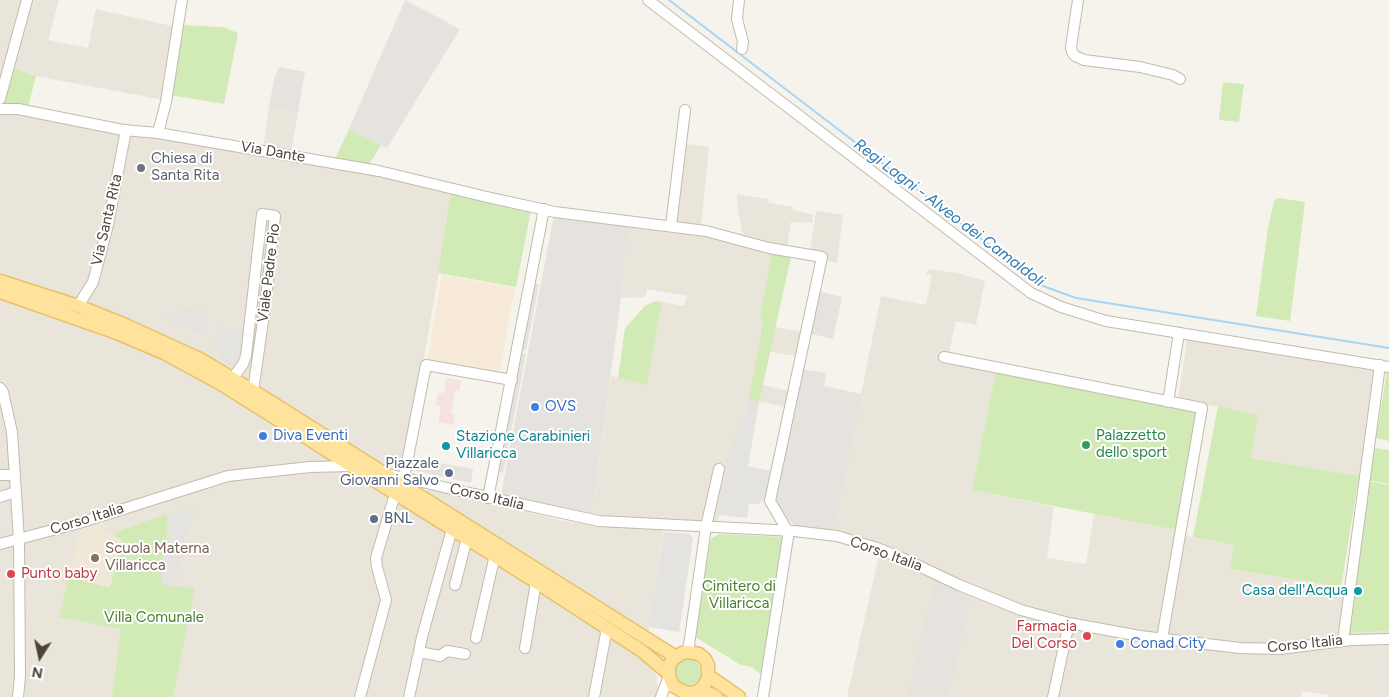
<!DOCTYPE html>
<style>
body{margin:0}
#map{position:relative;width:1389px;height:697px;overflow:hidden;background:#f6f3ec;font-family:Figtree,sans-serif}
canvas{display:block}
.north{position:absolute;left:15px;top:632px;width:50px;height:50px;-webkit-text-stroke:4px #fff;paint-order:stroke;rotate:190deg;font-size:14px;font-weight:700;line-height:20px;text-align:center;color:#4b4439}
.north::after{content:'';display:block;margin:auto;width:18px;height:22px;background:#4b4439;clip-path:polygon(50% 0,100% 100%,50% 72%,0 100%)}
</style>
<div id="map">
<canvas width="1389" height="697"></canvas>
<div class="north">N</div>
</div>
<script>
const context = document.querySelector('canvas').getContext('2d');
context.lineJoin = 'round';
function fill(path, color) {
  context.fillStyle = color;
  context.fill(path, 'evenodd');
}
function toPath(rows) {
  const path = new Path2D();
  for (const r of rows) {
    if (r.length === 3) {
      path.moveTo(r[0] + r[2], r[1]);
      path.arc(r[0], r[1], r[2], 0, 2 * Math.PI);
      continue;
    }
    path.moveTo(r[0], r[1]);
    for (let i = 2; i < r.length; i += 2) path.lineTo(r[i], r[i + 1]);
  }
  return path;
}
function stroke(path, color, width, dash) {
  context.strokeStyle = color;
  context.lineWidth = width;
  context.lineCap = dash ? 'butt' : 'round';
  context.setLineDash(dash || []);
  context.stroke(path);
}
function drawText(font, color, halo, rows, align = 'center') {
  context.font = font + ' Figtree,sans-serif';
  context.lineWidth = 4;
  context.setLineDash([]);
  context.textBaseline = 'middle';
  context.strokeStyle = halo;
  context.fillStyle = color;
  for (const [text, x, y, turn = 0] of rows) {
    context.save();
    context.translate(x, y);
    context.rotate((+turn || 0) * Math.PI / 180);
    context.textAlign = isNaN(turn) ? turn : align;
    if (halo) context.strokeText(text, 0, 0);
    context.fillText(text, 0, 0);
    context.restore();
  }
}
fill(toPath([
 [0,0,59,0,48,40,88,48,96,9,181,28,169,101,36,76,12,68,2,106,0,106],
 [269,107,298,113,291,152,452,185,447,227,404,470,376,466,81,304,89,293,128,126,263,147],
 [0,110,124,132,92,280,78,303,0,276],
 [679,143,709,147,701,226,670,220],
 [737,194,768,199,769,203,793,207,793,210,813,215,812,223,791,222,787,247,745,235,742,232,738,211],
 [816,211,843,215,837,263,809,258],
 [629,225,698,232,772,252,760,315,762,327,758,349,770,351,775,327,802,332,796,356,770,352,763,385,789,391,786,407,759,402,748,466,727,463,717,526,592,514,611,376,647,384,662,302,684,306,687,296,647,289,645,297,621,298],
 [928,269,957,273,985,281,976,325,956,321,949,353,998,363,972,490,1054,507,1047,558,1086,564,1094,514,1176,530,1191,537,1234,545,1230,569,1341,587,1351,591,1346,633,1389,631,1389,697,1329,697,1329,695,1302,691,1301,697,847,697,879,555,831,541,881,296,926,305,932,275,926,274],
 [0,296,121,339,215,385,642,655,656,674,659,697,0,697],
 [1187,340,1377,367,1361,477,1251,458,1258,415,1178,399],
 [428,488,565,521,593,525,664,529,649,630,645,630,645,633,522,552,425,494]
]), '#eae5da');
fill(toPath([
 [442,275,515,288,499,374,427,361]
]), '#f7ead8');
fill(toPath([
 [405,0,460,29,387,148,349,129],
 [279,67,305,72,298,113,269,107,274,79],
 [554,215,629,226,621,298,592,514,501,495],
 [818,291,842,297,833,339,808,333],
 [801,369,826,373,824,386,862,394,833,532,795,526,784,515,775,503,774,497],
 [935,580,971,598,948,697,907,697]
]), '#e6e2dd');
fill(toPath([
 [103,520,102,532,122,539,110,588,69,577,81,528]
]), '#efe8d6');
fill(toPath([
 [446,378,461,380,459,391,455,390,451,414,455,415,453,425,438,422,441,406,435,405,438,393,444,393]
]), '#f6e3e0');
fill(toPath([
 [181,25,223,27,238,33,224,104,170,95],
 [12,68,36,76,28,107,2,106],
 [1223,82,1244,84,1239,122,1219,120],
 [349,129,381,145,369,165,335,159],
 [451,193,531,210,516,287,438,273],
 [1278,198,1305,202,1290,321,1256,316,1268,228,1274,201],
 [772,252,791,257,759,402,749,399,762,327,760,315],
 [655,301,662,302,647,385,618,378,625,328,645,306],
 [996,371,1198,411,1176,530,972,490],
 [1387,371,1389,372,1389,441,1376,438],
 [1218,406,1258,415,1251,458,1359,476,1341,587,1230,569,1234,545,1193,537],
 [1374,448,1389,450,1389,484,1368,480],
 [1368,481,1389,485,1389,631,1346,633],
 [167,514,167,542,160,569,164,585,195,588,173,697,112,697,121,629,59,617,69,577,110,588,122,539,115,537,116,532],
 [720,534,784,537,764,677,752,667,741,665,695,637,710,543,712,538],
 [688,672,13]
]), '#d2eab5');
fill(toPath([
 [534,283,539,284,526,351,522,350],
 [179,308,203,311,203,313,208,314,205,334,195,333,191,332,192,327,182,325,182,323,175,322,175,323,163,318,163,314,177,315],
 [216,326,245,330,241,359,237,367,224,363,215,347],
 [521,353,526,354,503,473,499,472],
 [749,399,759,402,748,466,772,471,767,496,759,504,749,504,747,518,718,515,727,462,739,425,746,416],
 [414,458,473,469,471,483,412,470],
 [194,509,179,561,177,587,164,585,162,582,160,569,167,542,167,514],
 [664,532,689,534,693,539,679,632,649,627]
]), '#e5e3e0');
stroke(toPath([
 [669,0,1043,286,1076,298,1389,348]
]), '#a9d4f2', 2);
const minor = toPath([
 [648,0,1031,293,1061,307,1106,321,1389,367],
 [739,0,737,19,743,42,742,49],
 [1078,0,1071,47,1072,52,1075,56,1084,60,1140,67,1173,75,1180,79],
 [0,99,27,0],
 [0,109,18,109,123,130,158,133,379,171,487,197,555,212,706,231,769,248,822,257,770,501,787,530,788,537,763,697],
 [158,133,166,102,182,0],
 [671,226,685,110],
 [78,306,93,282,108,225,126,130],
 [944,357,1202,408,1162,639],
 [233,378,243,364,246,356,262,214,275,216,265,307,253,391],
 [0,388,3,392,12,432,19,540,20,676,18,697],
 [1168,402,1179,333],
 [0,475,15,475],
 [392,475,456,490,599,521,794,531,837,536,877,548,902,558,959,585,1021,610,1069,623,1140,636,1240,648,1280,649,1351,640,1389,639],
 [404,478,426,365,512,380],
 [0,497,16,492],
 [488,498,544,209],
 [452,529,422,637,419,652,440,656,447,651,465,654],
 [0,544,79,523,228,476,310,467,351,466],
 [455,585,467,538],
 [476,638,495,555],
 [1343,641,1380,365],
 [525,648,536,582],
 [688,652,706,527,719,469],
 [360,697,386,600,377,567,376,558,395,494],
 [409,697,419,652],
 [594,697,607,628],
 [661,697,669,676],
 [1053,697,1069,623]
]);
const major = toPath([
 [0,281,78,306,121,323,200,359,263,397,676,657],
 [0,292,117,333,164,353,221,384,536,582,642,651,669,674],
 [709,676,739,697],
 [696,692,702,688,708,679,708,665,705,659,699,654,688,652,682,653,673,659,669,666,669,676,673,686,686,693,696,692,711,694,716,697]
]);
stroke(minor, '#c2bbae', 12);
stroke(major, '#e6c16a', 15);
stroke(minor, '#fff', 10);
stroke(major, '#ffe39c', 12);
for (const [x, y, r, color] of [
 [141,168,5,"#6b7280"],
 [535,407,5,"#3f7fe0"],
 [263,436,5,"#3f7fe0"],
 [1086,445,5,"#2e9e5b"],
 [446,446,5,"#0f9aa8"],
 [449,473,5,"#5c6f8a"],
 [374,519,5,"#5c6f8a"],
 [95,558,5,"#8d6e63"],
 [11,574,5,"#e0444e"],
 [1358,591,5,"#0f9aa8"],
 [1087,636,5,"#e0444e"],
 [1120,644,5,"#3f7fe0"]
]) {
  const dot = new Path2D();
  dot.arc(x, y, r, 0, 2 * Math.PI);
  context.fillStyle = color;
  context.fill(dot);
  stroke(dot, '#fff', 2);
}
drawText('15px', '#4b4439', '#fff', [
 ["Via Dante",273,152,10],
 ["Via Santa Rita",107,220,-77],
 ["Viale Padre Pio",269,273,-83],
 ["Corso Italia",487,497,13],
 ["Corso Italia",87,519,-17],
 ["Corso Italia",886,554,20],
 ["Corso Italia",1305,644,-6]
]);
drawText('15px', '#5b616d', '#fff', [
 ["Chiesa di",151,159],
 ["Santa Rita",151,176]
], 'left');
drawText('15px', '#366cbe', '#fff', [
 ["OVS",545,407],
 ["Diva Eventi",273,436],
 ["Conad City",1130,644]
], 'left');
drawText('15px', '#27864d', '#fff', [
 ["Palazzetto",1096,436],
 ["dello sport",1096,453]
], 'left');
drawText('15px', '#0d838f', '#fff', [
 ["Stazione Carabinieri",456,437],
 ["Villaricca",456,454],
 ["Casa dell'Acqua",1348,591,"right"]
], 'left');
drawText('15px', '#4e5e75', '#fff', [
 ["Piazzale",439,464],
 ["Giovanni Salvo",439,481],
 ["BNL",384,519,"left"]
], 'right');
drawText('15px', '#785e54', '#fff', [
 ["Scuola Materna",105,549],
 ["Villaricca",105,566]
], 'left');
drawText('15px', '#be3a42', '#fff', [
 ["Punto baby",21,574],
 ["Farmacia",1077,627,"right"],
 ["Del Corso",1077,644,"right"]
], 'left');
drawText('15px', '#4a7f2a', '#fff', [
 ["Cimitero di",739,587],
 ["Villaricca",739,604],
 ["Villa Comunale",154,618]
]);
drawText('italic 16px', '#2e7ab2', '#fff', [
 ["Regi Lagni - Alveo dei Camaldoli",949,213,37]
]);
</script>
